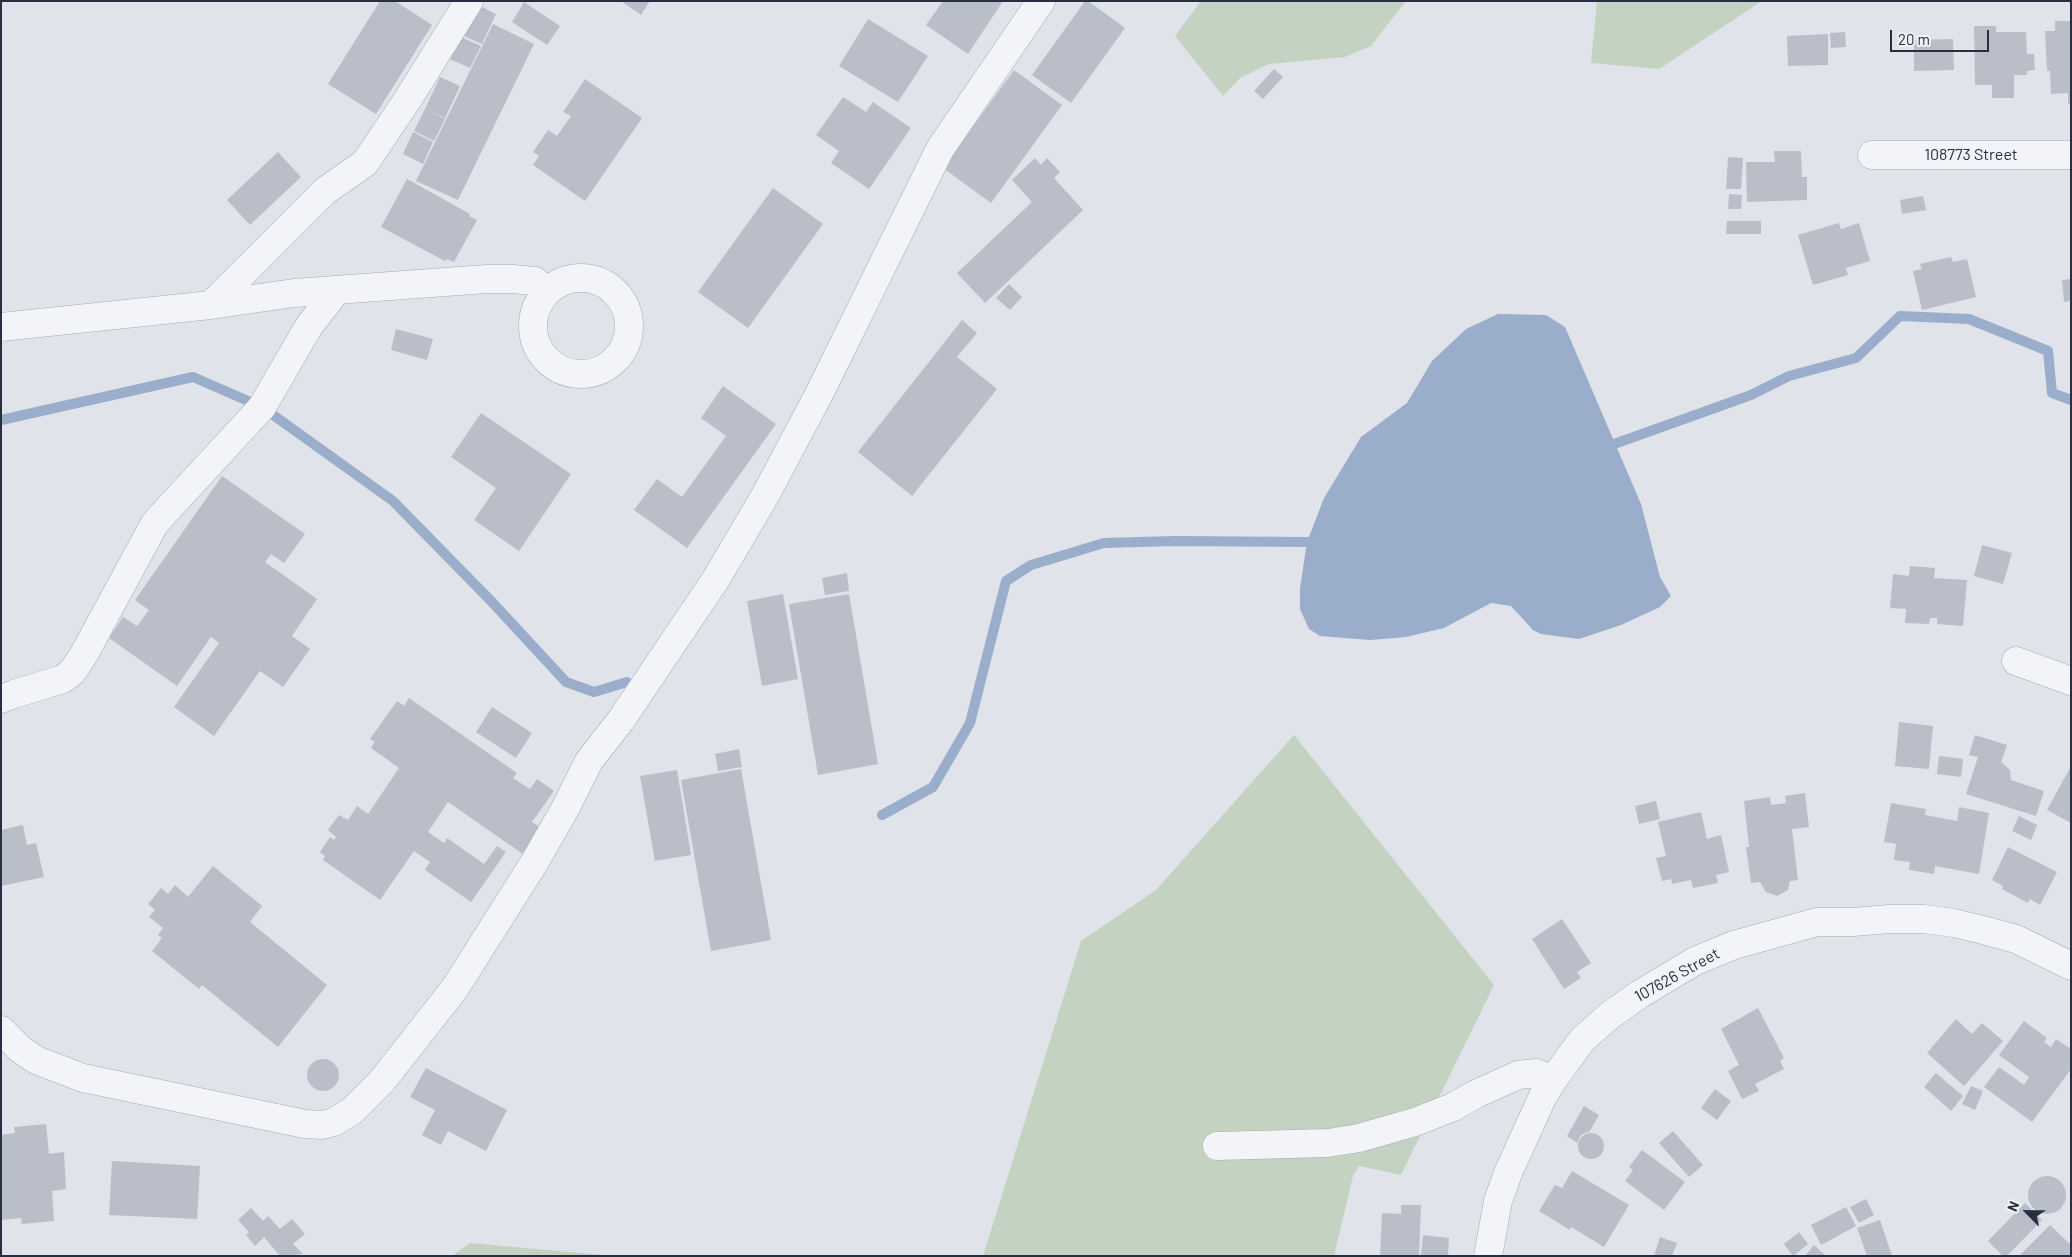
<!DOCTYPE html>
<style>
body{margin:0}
#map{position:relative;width:2072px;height:1257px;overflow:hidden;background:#e0e3e9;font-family:Barlow,sans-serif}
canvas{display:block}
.frame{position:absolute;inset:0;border:2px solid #282f41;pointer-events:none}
.north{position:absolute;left:2002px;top:1187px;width:50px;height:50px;-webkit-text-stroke:4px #eff2f7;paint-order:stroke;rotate:293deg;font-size:14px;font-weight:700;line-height:20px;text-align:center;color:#282f41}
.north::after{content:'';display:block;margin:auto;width:18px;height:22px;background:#282f41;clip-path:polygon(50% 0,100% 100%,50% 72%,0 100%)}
.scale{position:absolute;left:1890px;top:30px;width:99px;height:22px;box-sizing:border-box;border:2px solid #282f41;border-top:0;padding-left:6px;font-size:15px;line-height:18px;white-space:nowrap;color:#282f41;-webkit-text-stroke:4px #eff2f7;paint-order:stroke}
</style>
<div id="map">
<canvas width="2072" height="1257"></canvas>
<div class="frame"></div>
<div class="north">N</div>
<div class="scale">20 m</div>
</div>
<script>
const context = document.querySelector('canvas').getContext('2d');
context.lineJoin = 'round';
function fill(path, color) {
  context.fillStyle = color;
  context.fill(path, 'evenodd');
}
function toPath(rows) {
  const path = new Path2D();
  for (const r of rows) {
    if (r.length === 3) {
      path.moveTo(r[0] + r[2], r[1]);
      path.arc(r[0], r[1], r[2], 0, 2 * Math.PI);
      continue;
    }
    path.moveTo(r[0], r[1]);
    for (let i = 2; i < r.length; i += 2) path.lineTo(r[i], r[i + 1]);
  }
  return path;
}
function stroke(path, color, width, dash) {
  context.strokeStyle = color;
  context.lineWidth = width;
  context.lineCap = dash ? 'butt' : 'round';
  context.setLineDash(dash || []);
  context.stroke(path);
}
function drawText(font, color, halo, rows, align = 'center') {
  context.font = font + ' Barlow,sans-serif';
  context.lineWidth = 4;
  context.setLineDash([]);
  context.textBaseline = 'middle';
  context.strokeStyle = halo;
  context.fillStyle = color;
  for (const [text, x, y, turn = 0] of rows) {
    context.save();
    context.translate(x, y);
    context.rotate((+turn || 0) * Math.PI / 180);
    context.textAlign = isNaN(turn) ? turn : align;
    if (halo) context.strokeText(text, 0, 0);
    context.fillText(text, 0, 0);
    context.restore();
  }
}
fill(toPath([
 [1201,1,1406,1,1371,46,1345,57,1269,64,1240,78,1223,96,1175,36],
 [1597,1,1762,1,1659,69,1591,63],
 [1294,735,1494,985,1401,1175,1359,1166,1353,1176,1334,1256,983,1256,1081,941,1156,890],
 [470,1243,614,1256,452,1256]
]), '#c4d3c1');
fill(toPath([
 [1498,314,1546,315,1565,327,1641,504,1660,577,1671,596,1660,607,1621,625,1579,639,1541,634,1533,630,1511,606,1491,603,1444,628,1406,637,1370,640,1320,636,1309,629,1300,609,1300,588,1307,542,1324,498,1361,437,1407,403,1432,361,1466,329]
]), '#9aadca');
stroke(toPath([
 [1,420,193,377,262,407,393,501,492,602,566,682,594,692,627,682],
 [1603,448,1751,395,1789,376,1856,358,1900,316,1969,319,2048,351,2052,393,2071,400],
 [882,815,933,787,970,723,1006,581,1031,565,1104,543,1175,541,1307,542,1319,541]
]), '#9aadca', 10);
fill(toPath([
 [380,1,395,1,432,25,376,114,328,84],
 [621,1,650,1,641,15],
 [943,1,1003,1,968,54,926,25],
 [1085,1,1088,1,1125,28,1071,103,1032,75],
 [524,2,560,26,547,45,512,22],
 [478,5,496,14,482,44,464,36],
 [868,19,928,56,898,102,839,66],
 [2055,21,2071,21,2071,103,2068,104,2068,93,2051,94,2050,71,2047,71,2045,31,2055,31],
 [493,24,534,44,458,200,416,181],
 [1974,26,1996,26,1996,32,2026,32,2027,54,2034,54,2035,70,2027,71,2027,75,2014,75,2014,98,1992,98,1992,85,1975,85],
 [1845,32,1846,47,1831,48,1830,33],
 [1828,34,1828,65,1788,66,1787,36],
 [461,37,481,46,470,68,450,59],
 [1953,39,1954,70,1914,71,1914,40],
 [1274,69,1283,77,1263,99,1254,91],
 [1014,70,1062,105,991,203,943,168],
 [440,77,460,86,445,118,425,109],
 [585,79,642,118,585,201,533,165,539,156,533,152,548,130,557,136,571,116,563,112],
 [843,97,866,112,873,102,911,128,869,189,831,163,839,151,816,135],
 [425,109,445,119,434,141,414,131],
 [413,132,433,142,423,164,403,154],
 [1774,151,1801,151,1802,177,1807,177,1807,200,1747,202,1746,162,1775,162],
 [278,152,301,177,250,225,227,200],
 [1728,157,1743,158,1741,189,1726,189],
 [1035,158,1041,165,1047,158,1060,172,1054,178,1083,210,985,303,957,273,1032,202,1012,180],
 [407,179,470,214,469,216,477,220,454,262,447,259,445,261,381,227],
 [773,188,823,224,748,328,698,292],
 [1729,194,1742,195,1741,209,1728,209],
 [1923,196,1926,210,1902,214,1900,200],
 [1727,221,1761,221,1761,234,1726,234],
 [1839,223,1841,229,1859,223,1870,261,1846,268,1848,275,1813,285,1798,235],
 [1951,257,1953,262,1967,259,1976,297,1922,310,1913,271,1922,269,1920,264],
 [2071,279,2071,301,2064,302,2062,280],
 [1009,284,1022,297,1010,310,996,298],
 [962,320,977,333,957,357,997,389,912,496,858,452],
 [396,329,433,339,427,360,391,350],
 [723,386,776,424,687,548,634,510,657,479,682,497,726,436,701,418],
 [481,413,571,474,519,551,474,520,496,488,451,457],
 [222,476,305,534,284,563,271,554,265,562,317,599,292,636,310,649,283,687,260,671,214,736,174,707,219,643,211,637,177,686,109,638,123,617,137,626,149,610,135,600],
 [1982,545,2012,553,2003,584,1974,576],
 [1910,566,1935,568,1934,578,1967,580,1963,626,1937,624,1937,618,1930,618,1929,624,1905,623,1906,609,1890,608,1893,574,1909,576],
 [847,573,849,591,825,595,822,578],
 [783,594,798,679,762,686,747,601],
 [849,594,878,764,818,775,789,604],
 [409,698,517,773,513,778,530,789,537,779,554,791,532,822,541,828,523,854,448,802,428,832,444,843,447,838,484,864,497,846,506,852,471,902,425,870,430,862,414,851,380,900,323,860,325,856,320,852,330,837,334,840,336,837,328,830,339,815,348,820,357,806,368,814,399,768,371,748,375,742,370,739,397,701,404,706],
 [492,707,532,733,516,758,476,732],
 [1899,722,1933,726,1929,769,1895,766],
 [1975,735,2007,745,2001,762,2010,770,2011,780,2044,791,2036,816,1966,794,1978,757,1969,755],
 [739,749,742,767,718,771,715,754],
 [1939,756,1963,759,1961,777,1937,774],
 [2071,766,2071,823,2047,810],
 [741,769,771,940,711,951,681,780],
 [677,770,691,855,655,861,640,776],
 [1805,793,1809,827,1792,829,1798,880,1790,881,1788,890,1777,896,1766,892,1760,882,1751,883,1746,847,1749,847,1744,801,1770,797,1771,805,1786,803,1785,796],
 [1656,801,1660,819,1639,824,1635,806],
 [1891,803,1926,809,1925,815,1957,821,1959,807,1989,813,1979,874,1935,866,1934,874,1909,870,1910,862,1894,860,1896,844,1884,842],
 [1701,812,1707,839,1721,835,1729,872,1716,875,1718,883,1693,888,1691,880,1672,884,1671,879,1662,881,1656,858,1666,856,1658,822],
 [2019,816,2037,825,2031,840,2012,831],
 [23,825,27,845,36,843,44,877,1,886,1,830],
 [2008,847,2057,872,2040,905,2030,899,2028,903,2002,889,2003,886,1992,880],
 [213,866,262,906,250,922,327,985,278,1047,202,985,199,989,152,951,162,938,158,935,163,928,149,917,155,910,148,904,161,888,168,894,175,885,188,897],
 [1562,919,1591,963,1577,972,1581,978,1564,989,1532,939],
 [1758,1008,1784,1058,1780,1061,1784,1069,1755,1084,1759,1091,1742,1099,1728,1071,1739,1065,1721,1029],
 [1956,1019,1972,1034,1982,1023,2003,1041,1964,1086,1927,1053],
 [2024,1021,2047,1038,2044,1042,2051,1047,2056,1039,2071,1049,2071,1069,2032,1122,1984,1087,1999,1067,2024,1085,2029,1077,1999,1055],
 [323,1075,16],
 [426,1068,507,1110,486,1151,448,1131,441,1145,422,1135,435,1110,410,1097],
 [1936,1073,1963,1096,1951,1111,1924,1087],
 [1971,1086,1983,1091,1975,1110,1962,1104],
 [1715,1089,1731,1101,1717,1120,1701,1108],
 [1584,1106,1599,1115,1590,1131,1581,1135,1577,1143,1567,1136],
 [46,1124,49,1154,64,1152,66,1189,52,1191,54,1221,22,1224,21,1218,1,1220,1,1135,15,1133,14,1127],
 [1673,1131,1703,1165,1689,1177,1659,1143],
 [1591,1146,13],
 [1642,1150,1685,1182,1664,1210,1625,1181,1633,1170,1629,1167],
 [112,1161,200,1166,197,1219,109,1215],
 [1572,1171,1629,1205,1604,1247,1571,1227,1570,1230,1539,1211,1555,1185,1562,1188],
 [2047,1195,19],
 [1866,1199,1874,1215,1859,1223,1850,1207],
 [2025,1203,2042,1220,2007,1256,2003,1256,1988,1241],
 [1401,1205,1421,1205,1419,1256,1380,1256,1382,1213,1401,1214],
 [1846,1207,1856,1226,1821,1245,1811,1225],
 [251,1208,263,1221,268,1216,280,1229,292,1219,305,1234,293,1244,303,1254,280,1256,264,1237,255,1246,246,1235,249,1232,238,1220],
 [1880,1220,1892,1256,1867,1256,1857,1228],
 [2050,1225,2071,1245,2071,1256,2019,1256],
 [1799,1232,1808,1244,1793,1256,1784,1244],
 [1423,1235,1449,1238,1448,1256,1421,1256],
 [1660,1237,1677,1243,1672,1256,1654,1256],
 [1814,1245,1826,1256,1805,1256]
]), '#babec9');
const minor = toPath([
 [1872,155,2071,155],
 [581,326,48],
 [211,305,325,191,365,163,408,99,469,1],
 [1,327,211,305,294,293,487,279,512,279,535,281,545,293],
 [2016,661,2071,681],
 [1,699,14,694,63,679,72,672,83,656,155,523,262,407,309,326,337,290],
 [1,1030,20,1049,36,1060,83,1078,305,1124,322,1125,334,1122,352,1111,382,1081,455,988,534,863,565,809,589,761,621,720,716,579,766,494,818,396,940,149,1041,1],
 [1217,1146,1328,1143,1359,1138,1415,1122,1453,1107,1476,1094,1518,1075,1536,1073,1553,1080],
 [1488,1256,1498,1201,1508,1173,1543,1096,1553,1080,1582,1040,1609,1016,1640,994,1695,961,1734,945,1817,922,1853,922,1890,919,1924,919,1954,923,1983,930,2016,939,2071,966]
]);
stroke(minor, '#a5a9b3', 29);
stroke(minor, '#f3f4f7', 28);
drawText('16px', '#282f41', '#eff2f7', [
 ["108773 Street",1971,155],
 ["107626 Street",1677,975,-29]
]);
</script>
